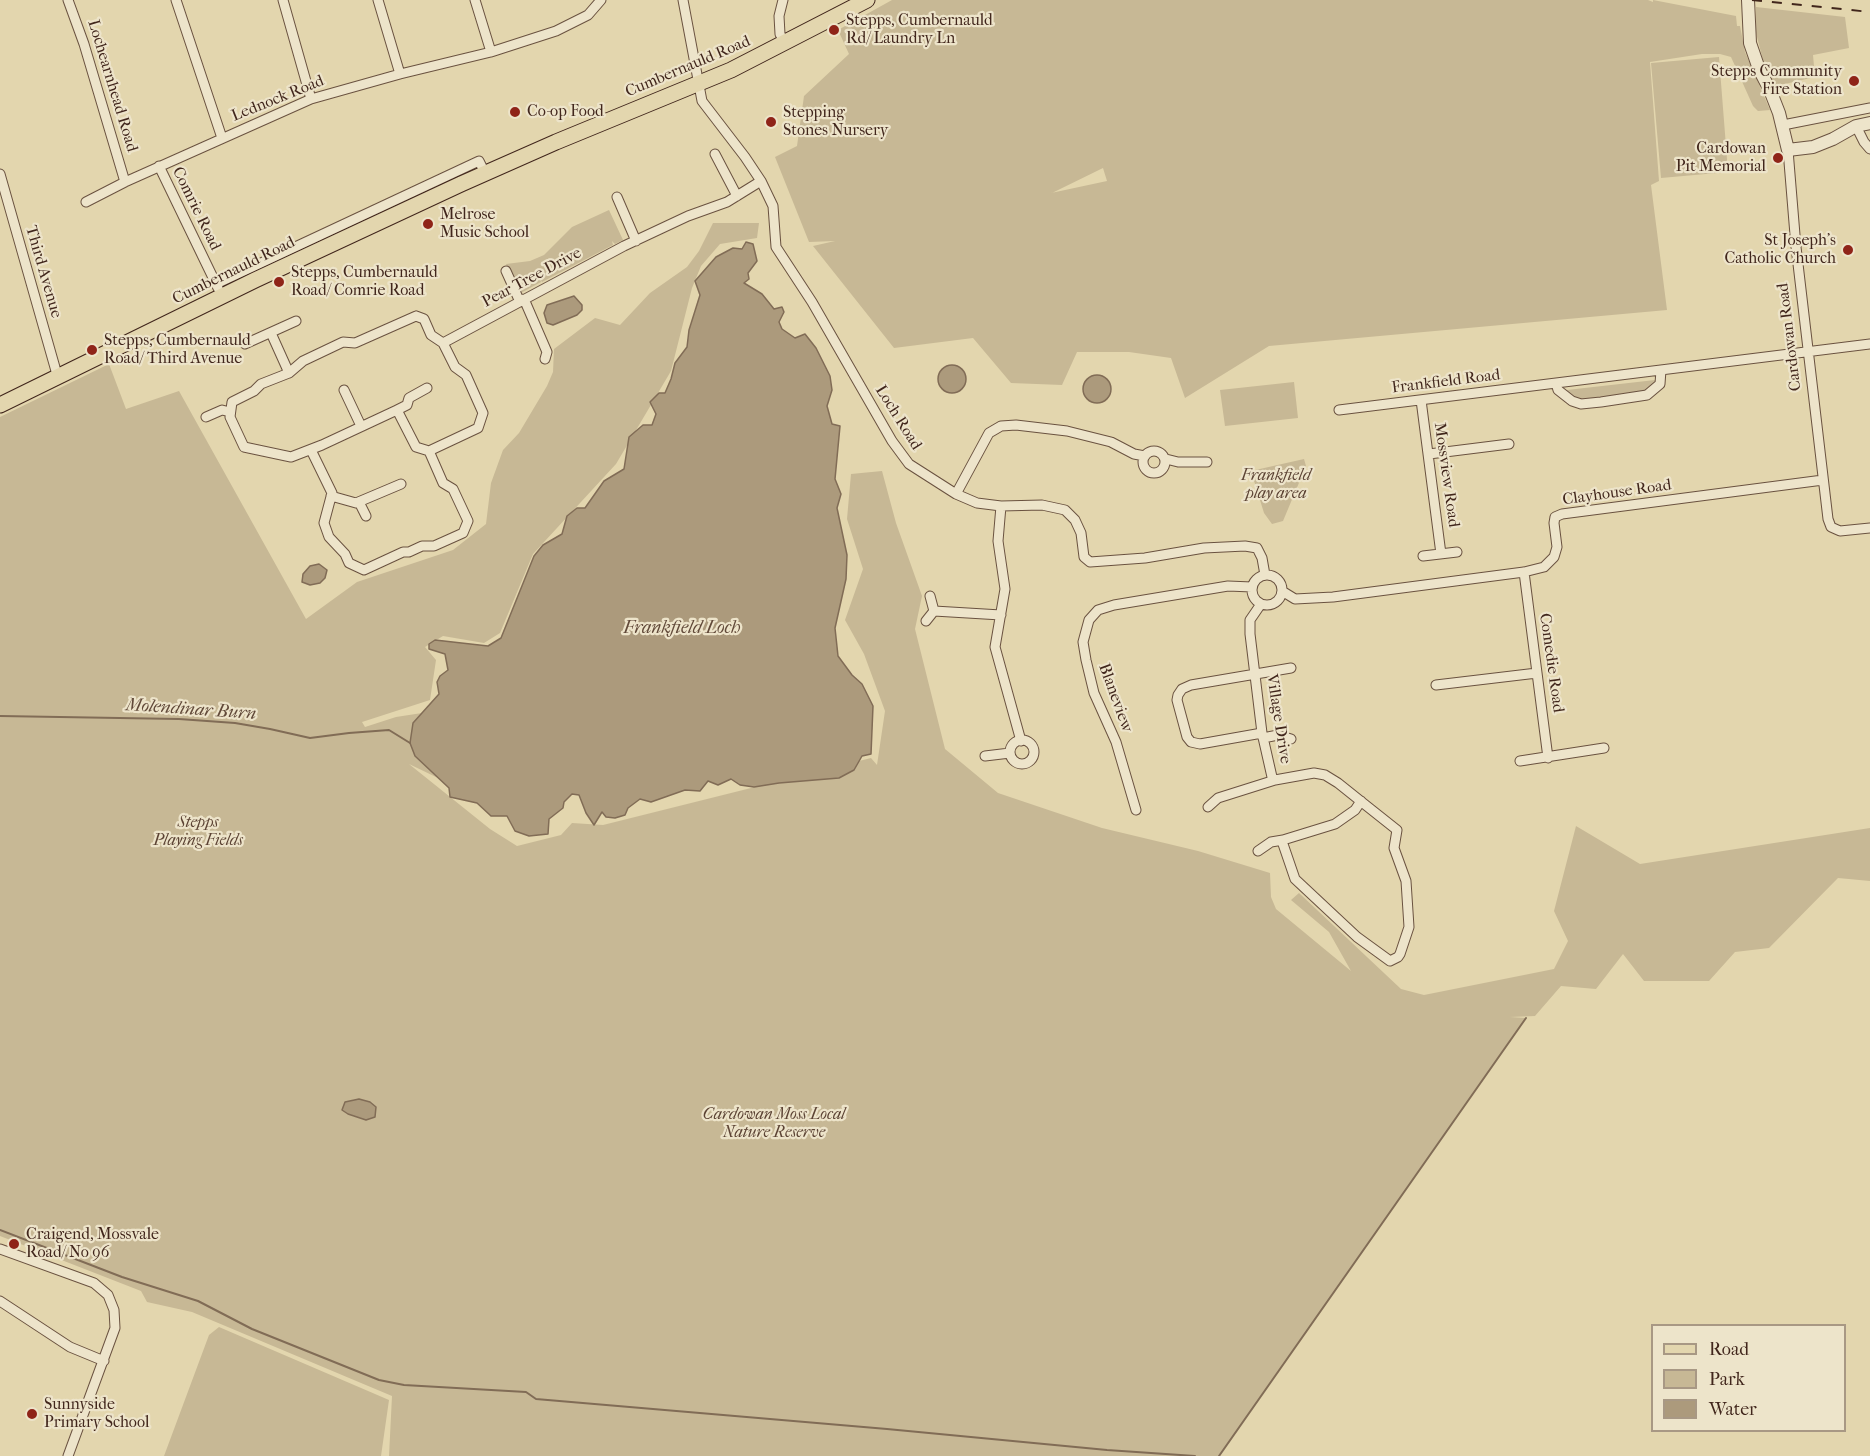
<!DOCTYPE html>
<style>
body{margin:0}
#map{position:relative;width:1870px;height:1456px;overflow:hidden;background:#e3d6ae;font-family:"IM FELL French Canon",serif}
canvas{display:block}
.legend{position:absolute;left:1651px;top:1324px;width:195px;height:108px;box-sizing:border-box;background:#ede4ca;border:2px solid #a89884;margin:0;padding:8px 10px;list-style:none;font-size:18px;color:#41261c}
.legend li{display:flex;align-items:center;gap:12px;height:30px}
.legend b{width:30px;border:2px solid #a89884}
</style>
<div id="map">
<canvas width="1870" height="1456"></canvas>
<ul class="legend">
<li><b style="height:8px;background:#e3d6ae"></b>Road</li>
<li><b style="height:16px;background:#c7b895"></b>Park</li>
<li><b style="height:16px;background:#ac9a7c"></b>Water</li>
</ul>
</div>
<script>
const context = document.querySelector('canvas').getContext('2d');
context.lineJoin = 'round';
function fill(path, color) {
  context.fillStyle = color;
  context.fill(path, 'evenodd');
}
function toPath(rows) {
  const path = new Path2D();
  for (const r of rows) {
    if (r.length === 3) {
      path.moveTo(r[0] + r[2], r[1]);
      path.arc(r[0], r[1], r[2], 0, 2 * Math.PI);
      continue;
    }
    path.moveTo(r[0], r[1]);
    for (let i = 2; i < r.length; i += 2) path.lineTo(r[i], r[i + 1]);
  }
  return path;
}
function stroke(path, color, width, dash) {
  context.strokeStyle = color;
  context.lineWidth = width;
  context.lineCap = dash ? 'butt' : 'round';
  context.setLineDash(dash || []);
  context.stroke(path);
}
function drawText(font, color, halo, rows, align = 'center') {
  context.font = font + ' "IM FELL French Canon",serif';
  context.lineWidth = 4.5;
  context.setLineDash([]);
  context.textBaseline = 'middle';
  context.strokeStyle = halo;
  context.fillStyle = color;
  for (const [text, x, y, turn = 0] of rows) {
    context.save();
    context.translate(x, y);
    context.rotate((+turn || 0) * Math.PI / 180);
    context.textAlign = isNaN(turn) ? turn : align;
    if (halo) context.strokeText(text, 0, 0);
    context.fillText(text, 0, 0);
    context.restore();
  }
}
fill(toPath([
 [892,0,1648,0,1653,2,1653,0,1736,16,1737,26,1740,26,1745,52,1770,110,1758,111,1753,106,1731,57,1720,54,1702,54,1650,62,1659,181,1651,185,1667,310,1269,346,1185,398,1171,358,1129,352,1077,352,1062,385,1011,383,973,338,894,348,813,246,835,241,809,242,775,157,797,146,804,96,849,54,838,30],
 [1103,168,1107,181,1051,193,1052,193],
 [1756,7,1845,17,1849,48,1813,55,1815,77,1776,86,1763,60,1756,33],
 [1719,57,1728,172,1661,178,1651,63],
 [609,210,623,240,615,244,612,241,613,245,542,282,540,279,541,282,519,294,506,264,530,261,544,255,572,227],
 [713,223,759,223,757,238,720,244,701,266,692,288,671,371,616,464,533,554,500,633,484,643,443,636,425,647,436,660,430,700,362,722,365,727,396,717,422,713,413,723,432,771,438,778,409,764,490,829,517,846,561,835,572,823,603,825,871,758,877,765,885,711,864,654,845,620,863,569,847,519,851,474,882,471,896,523,922,596,915,629,945,749,998,793,1102,828,1198,851,1270,873,1271,897,1276,909,1351,971,1329,932,1291,900,1299,893,1401,989,1424,995,1554,969,1568,941,1554,911,1576,826,1640,864,1870,828,1870,881,1838,878,1769,948,1735,952,1709,981,1644,981,1623,954,1596,989,1561,986,1535,1016,1510,1017,1526,1018,1219,1456,389,1456,392,1396,192,1312,147,1302,141,1291,0,1236,0,417,109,364,126,409,179,391,306,619,357,582,453,550,486,524,491,483,503,450,519,433,547,386,553,372,554,349,595,318,620,325,650,293,687,267,699,251],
 [1655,380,1656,383,1649,392,1580,402,1566,394,1567,390],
 [1294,382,1298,418,1225,426,1220,390],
 [1304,459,1306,466,1283,521,1272,524,1264,513,1251,471],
 [219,1327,389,1400,381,1456,164,1456,209,1335]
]), '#c7b895');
const water = toPath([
 [746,242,753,244,757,261,748,273,749,279,744,283,762,294,774,309,782,307,784,312,779,322,782,329,795,338,805,334,816,348,830,376,832,390,827,406,832,424,840,426,835,479,841,494,837,508,847,555,846,579,835,628,838,656,852,675,862,684,873,706,871,754,862,756,854,770,839,778,779,783,754,787,740,785,731,779,718,785,708,781,700,791,685,790,651,802,640,799,628,808,625,815,615,818,606,817,602,812,594,825,586,813,579,795,572,794,564,802,563,808,549,819,548,834,529,836,515,831,507,816,491,816,477,803,450,797,449,788,415,756,410,743,413,723,439,694,437,682,440,676,448,670,445,654,429,649,429,644,435,640,488,646,501,638,534,556,543,545,562,534,567,516,577,508,585,508,604,481,624,469,629,437,643,425,652,425,656,414,650,402,659,393,665,393,671,379,675,363,687,347,689,330,700,295,695,281,716,257,733,248,742,249,746,242],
 [574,296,582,305,582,310,577,315,553,325,547,323,544,313,547,305,574,296],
 [952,379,14],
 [1097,389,14],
 [319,564,327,570,325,578,320,583,310,585,302,582,303,574,310,566,319,564],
 [359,1099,370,1102,376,1107,375,1117,366,1120,348,1114,342,1110,345,1102,359,1099]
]);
fill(water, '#ac9a7c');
stroke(water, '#816c56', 1.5);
stroke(toPath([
 [0,716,179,719,235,723,270,729,310,738,349,733,389,730,410,743],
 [0,1230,122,1277,198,1301,252,1329,379,1380,404,1385,526,1392,536,1399,887,1429,1107,1450,1195,1456],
 [1219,1456,1526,1018]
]), '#816c56', 2);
const minor = toPath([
 [68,0,84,44,125,182],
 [176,0,222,138],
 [283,0,311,99],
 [378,0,400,74],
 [475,0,491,52],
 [683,0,702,101,745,157,761,181,773,206,776,247,812,302,892,441,909,464,956,494,977,503,1001,506,1042,505,1065,510,1075,520,1081,533,1084,557,1090,562,1145,558,1204,548,1245,546,1257,548,1262,558,1265,575],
 [783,0,779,16,780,34,785,44],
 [1783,125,1870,108],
 [1856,126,1864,142,1870,149],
 [1788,150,1796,247,1828,519,1831,527,1840,531,1870,528],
 [715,154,737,196],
 [159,166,218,288],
 [0,174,58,378],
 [617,197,636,241],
 [86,202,125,182,311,99,400,74,491,52,556,31,588,15,601,0],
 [506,271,520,302],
 [216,284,479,161,485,173],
 [524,299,547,352,545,359],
 [416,316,424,319,431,335,443,343,455,367,466,375,483,413,478,428,429,451,416,447,397,410,322,445,291,457,244,447,230,417,232,402,254,391,261,384,289,373,303,361,343,342,355,343,416,316],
 [271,333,289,373],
 [443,343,624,246,688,216,727,202,761,181],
 [245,344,296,321],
 [1556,383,1558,390,1572,401,1581,404,1601,402,1647,395,1660,384,1661,370],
 [344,390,361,426],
 [1421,400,1441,554],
 [397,410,407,405,409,398,427,388],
 [1339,410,1870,344],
 [206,417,222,410,230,412],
 [311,450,332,493,324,523,329,537,345,554,349,563,364,570,403,552,409,552,422,546,434,546,463,533,468,521,453,489,443,483,429,451],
 [1154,462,11],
 [1429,454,1509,444],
 [1166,459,1178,462,1207,462],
 [956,494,989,433,1001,426,1016,425,1067,431,1111,442,1134,454,1145,456],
 [331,496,356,503,401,484],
 [359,502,366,516],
 [1001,506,998,541,1005,589,995,647,1021,741],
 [1423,556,1457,552],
 [1524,572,1548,758],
 [1267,590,15],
 [1282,591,1295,599,1333,597,1524,572,1544,567,1554,557,1557,547,1554,523,1555,517,1562,514,1823,480],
 [1261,604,1250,620,1250,634,1262,733,1272,777,1275,780,1314,773,1325,775,1338,783,1363,803,1397,830,1394,848,1406,881,1409,927,1400,954,1398,957,1390,961,1357,937,1295,879,1283,844,1283,840,1335,824,1355,810,1361,801],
 [934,611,1001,615],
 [926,621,934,611,930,596],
 [1436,685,1537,673],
 [1262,733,1200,744,1191,742,1187,737,1177,700,1178,695,1182,689,1191,685,1291,668],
 [1263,738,1278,735,1291,739],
 [1022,752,12],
 [985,756,1010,753],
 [1520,761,1604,748],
 [1208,807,1218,798,1275,780],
 [1136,810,1116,742,1094,693,1086,660,1083,642,1089,620,1098,610,1114,605,1228,586,1252,587],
 [1258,851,1271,842,1283,840],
 [0,1249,94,1283,108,1295,114,1310,115,1328,68,1456],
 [0,1301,70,1347,104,1361]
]);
const tertiary = toPath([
 [1748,0,1750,43,1759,69,1770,90,1779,113,1788,150,1813,147,1833,139,1856,126,1870,123]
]);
const primary = toPath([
 [0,405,255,280,461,184,556,142,731,70,867,0]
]);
stroke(minor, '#6a5240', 11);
stroke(tertiary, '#6a5240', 14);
stroke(primary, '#41261c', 17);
stroke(minor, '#ede4ca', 9);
stroke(tertiary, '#ede4ca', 12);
stroke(primary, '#e3d6ae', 15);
stroke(toPath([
 [1752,0,1870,12]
]), '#41261c', 2, [10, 10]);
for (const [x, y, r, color] of [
 [834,30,6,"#8f2418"],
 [1854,81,6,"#8f2418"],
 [515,112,6,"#8f2418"],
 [771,122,6,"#8f2418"],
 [1778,158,6,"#8f2418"],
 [428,224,6,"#8f2418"],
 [1848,250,6,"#8f2418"],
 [279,282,6,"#8f2418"],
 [92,350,6,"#8f2418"],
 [14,1244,6,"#8f2418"],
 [32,1414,6,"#8f2418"]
]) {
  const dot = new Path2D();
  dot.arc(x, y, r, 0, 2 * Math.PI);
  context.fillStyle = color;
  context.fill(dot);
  stroke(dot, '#ede4ca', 2);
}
drawText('16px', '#41261c', '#ede4ca', [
 ["Stepps, Cumbernauld",846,21],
 ["Rd/ Laundry Ln",846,39],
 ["Stepps Community",1842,72,"right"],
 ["Fire Station",1842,90,"right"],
 ["Co-op Food",527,112],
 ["Stepping",783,113],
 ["Stones Nursery",783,131],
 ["Cardowan",1766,149,"right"],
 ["Pit Memorial",1766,167,"right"],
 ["Melrose",440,215],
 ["Music School",440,233],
 ["St Joseph's",1836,241,"right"],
 ["Catholic Church",1836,259,"right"],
 ["Stepps, Cumbernauld",291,273],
 ["Road/ Comrie Road",291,291],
 ["Stepps, Cumbernauld",104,341],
 ["Road/ Third Avenue",104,359],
 ["Craigend, Mossvale",26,1235],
 ["Road/ No 96",26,1253],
 ["Sunnyside",44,1405],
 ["Primary School",44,1423]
], 'left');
drawText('16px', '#41261c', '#ede4ca', [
 ["Cumbernauld Road",688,67,-23],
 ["Lochearnhead Road",112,86,73],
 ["Lednock Road",278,99,-22],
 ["Comrie Road",196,209,64],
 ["Cumbernauld Road",234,271,-26],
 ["Third Avenue",43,272,74],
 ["Pear Tree Drive",532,278,-28],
 ["Cardowan Road",1790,337,-97],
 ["Frankfield Road",1446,382,-7],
 ["Loch Road",898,418,58],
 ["Mossview Road",1446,475,82],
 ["Clayhouse Road",1617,493,-8],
 ["Comedie Road",1551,663,82],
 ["Blaneview",1115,698,70],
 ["Village Drive",1278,719,81]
]);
drawText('italic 16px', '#5c4334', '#ede4ca', [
 ["Frankfield",1276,476],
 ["play area",1276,494],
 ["Stepps",198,823],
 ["Playing Fields",198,841],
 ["Cardowan Moss Local",774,1115],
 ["Nature Reserve",774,1133]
]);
drawText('italic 18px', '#614939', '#ede4ca', [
 ["Frankfield Loch",682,629],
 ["Molendinar Burn",191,710,4]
]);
</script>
